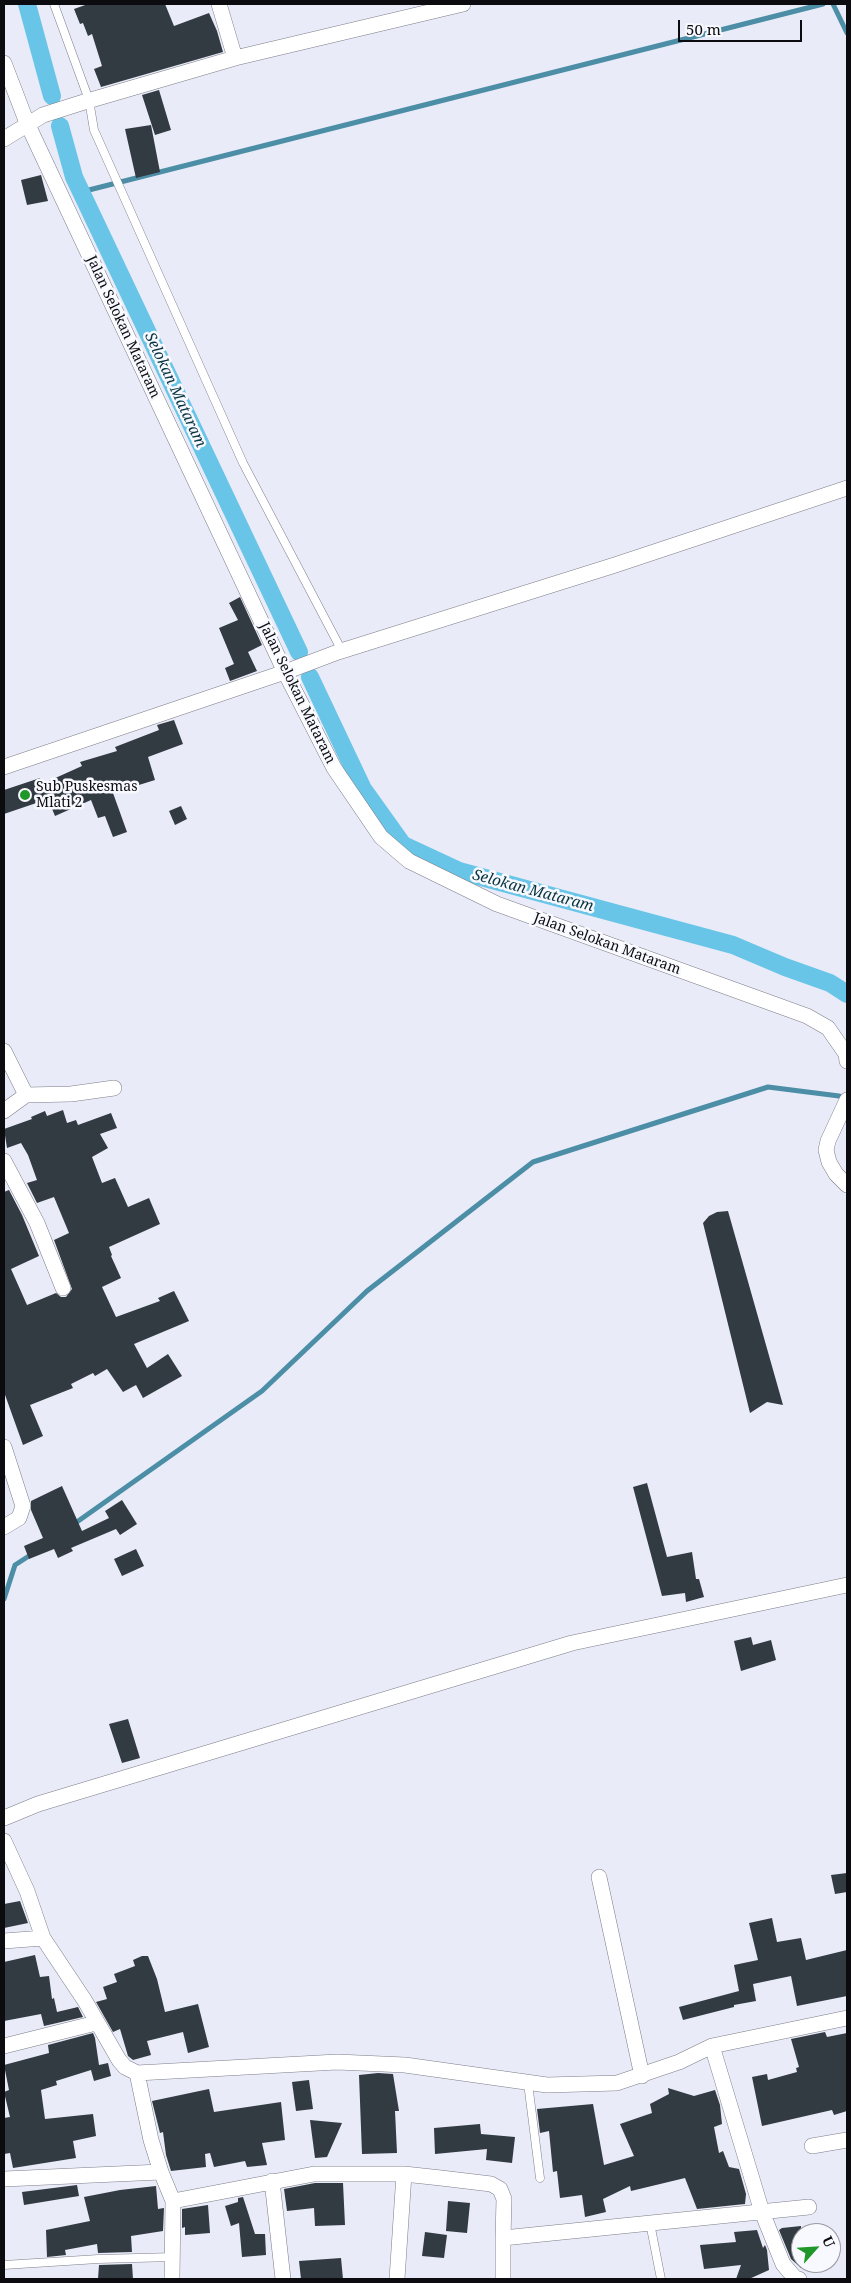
<!DOCTYPE html>
<style>
body{margin:0}
#map{position:relative;width:851px;height:2283px;overflow:hidden;background:#e9ebf8;font-family:"Noto Serif",serif}
canvas{display:block}
.frame{position:absolute;inset:0;border:5px solid #0c0c10;pointer-events:none}
.north{position:absolute;left:791px;top:2223px;width:50px;height:50px;box-sizing:border-box;background:#f8f9fe;border:1px solid #9a9a9f;border-radius:50%;rotate:64deg;font-size:14px;font-weight:700;line-height:20px;text-align:center;color:#0c0c10}
.north::after{content:'';display:block;margin:auto;width:18px;height:22px;background:#209829;clip-path:polygon(50% 0,100% 100%,50% 72%,0 100%)}
.scale{position:absolute;left:678px;top:20px;width:124px;height:22px;box-sizing:border-box;border:2px solid #0c0c10;border-top:0;padding-left:6px;font-size:15px;line-height:18px;white-space:nowrap;color:#0c0c10;-webkit-text-stroke:4px #f8f9fe;paint-order:stroke}
</style>
<div id="map">
<canvas width="851" height="2283"></canvas>
<div class="frame"></div>
<div class="north">U</div>
<div class="scale">50 m</div>
</div>
<script>
const context = document.querySelector('canvas').getContext('2d');
context.lineJoin = 'round';
function toPath(rows) {
  const path = new Path2D();
  for (const r of rows) {
    path.moveTo(r[0], r[1]);
    for (let i = 2; i < r.length; i += 2) path.lineTo(r[i], r[i + 1]);
  }
  return path;
}
function stroke(path, color, width, dash) {
  context.strokeStyle = color;
  context.lineWidth = width;
  context.lineCap = dash ? 'butt' : 'round';
  context.setLineDash(dash || []);
  context.stroke(path);
}
function fill(path, color) {
  context.fillStyle = color;
  context.fill(path, 'evenodd');
}
function drawText(font, color, halo, rows, align = 'center') {
  context.font = font + ' "Noto Serif",serif';
  context.lineWidth = 5;
  context.setLineDash([]);
  context.textBaseline = 'middle';
  context.strokeStyle = halo;
  context.fillStyle = color;
  for (const [text, x, y, turn = 0] of rows) {
    context.save();
    context.translate(x, y);
    context.rotate((+turn || 0) * Math.PI / 180);
    context.textAlign = isNaN(turn) ? turn : align;
    if (halo) context.strokeText(text, 0, 0);
    context.fillText(text, 0, 0);
    context.restore();
  }
}
stroke(toPath([
 [833,4,847,33],
 [81,192,823,4],
 [74,1524,262,1391,367,1291,533,1162,768,1087,839,1096],
 [4,1599,15,1565,32,1554]
]), '#4c8ea6', 5);
stroke(toPath([
 [27,4,52,96],
 [60,126,74,177,299,652],
 [310,677,363,789,403,845,459,871,733,945,785,967,830,983,847,994]
]), '#68c5e7', 18);
fill(toPath([
 [88,4,165,4,174,26,209,13,217,31,223,52,101,87,94,69,102,66,92,34,88,36,83,23,80,24,74,9],
 [159,90,171,130,155,135,142,95],
 [151,125,160,172,136,178,125,129],
 [41,175,48,201,27,205,21,180],
 [240,597,262,645,248,652,257,671,230,681,225,668,234,664,219,628,238,620,229,603],
 [174,720,183,744,148,757,155,780,113,793,127,832,113,837,105,816,98,818,91,800,55,816,48,799,4,814,4,790,40,778,42,784,82,766,80,762,117,751,115,747,159,730,157,725],
 [181,806,187,819,175,825,169,811],
 [63,1110,67,1123,76,1120,78,1125,111,1113,117,1128,100,1134,108,1148,92,1157,102,1183,115,1178,128,1207,149,1198,160,1224,109,1247,112,1255,111,1256,121,1278,102,1287,116,1317,160,1301,158,1298,174,1291,189,1321,134,1344,147,1368,168,1354,182,1376,143,1398,136,1385,123,1392,107,1369,95,1376,93,1373,71,1384,73,1388,30,1405,43,1436,23,1445,4,1392,4,1192,9,1190,22,1215,39,1256,11,1269,27,1305,56,1293,61,1297,66,1297,72,1289,54,1240,69,1233,54,1197,37,1203,27,1183,37,1180,28,1155,21,1143,7,1148,4,1129,32,1119,31,1117,45,1111,47,1116],
 [728,1211,783,1405,767,1402,750,1413,703,1223,709,1216,717,1212],
 [647,1483,667,1557,692,1552,696,1579,699,1579,704,1597,686,1602,685,1593,662,1596,633,1487],
 [62,1486,82,1531,109,1518,105,1511,122,1500,137,1524,120,1535,116,1529,71,1548,73,1551,58,1558,54,1549,29,1559,24,1546,43,1538,31,1510,31,1501],
 [136,1549,144,1566,122,1576,114,1559],
 [751,1637,753,1645,771,1640,776,1660,741,1671,734,1641],
 [128,1719,140,1758,122,1763,109,1724],
 [847,1873,847,1892,835,1894,831,1875],
 [20,1901,28,1923,4,1928,4,1904],
 [772,1918,777,1942,801,1938,806,1960,847,1950,847,1996,797,2006,791,1976,753,1984,756,2001,734,2005,734,2007,683,2020,679,2007,739,1991,734,1965,758,1960,749,1923],
 [35,1955,40,1977,49,1976,52,1999,54,1998,57,2012,78,2007,83,2017,44,2026,41,2014,4,2021,4,1962],
 [142,1956,148,1956,157,1979,165,2012,198,2004,209,2047,188,2053,183,2032,147,2041,151,2055,133,2060,128,2056,120,2029,113,2032,96,2002,107,1999,103,1987,117,1982,114,1974,135,1966,133,1960],
 [825,2032,827,2037,847,2033,847,2111,834,2115,832,2110,762,2126,752,2077,767,2074,768,2080,797,2072,796,2068,799,2067,791,2039],
 [93,2033,95,2038,99,2065,108,2063,111,2076,94,2081,91,2070,56,2081,57,2085,41,2090,45,2119,93,2114,96,2136,73,2141,76,2158,13,2168,10,2153,4,2154,4,2118,10,2117,4,2092,9,2090,4,2065,49,2053,48,2045],
 [378,2073,393,2074,399,2111,395,2111,397,2153,362,2154,359,2075],
 [309,2080,313,2109,296,2111,292,2082],
 [668,2088,694,2096,715,2090,720,2105,722,2124,714,2127,719,2153,723,2151,729,2167,739,2169,746,2194,745,2204,697,2209,685,2178,631,2191,630,2186,603,2199,606,2212,585,2217,582,2195,560,2198,557,2171,553,2172,549,2131,540,2133,537,2109,593,2104,604,2165,634,2156,620,2124,652,2113,650,2104,669,2094],
 [209,2089,214,2112,281,2102,285,2140,262,2143,267,2165,247,2167,245,2161,214,2167,210,2153,205,2154,206,2167,171,2171,166,2155,163,2132,160,2133,152,2101],
 [310,2120,342,2123,327,2157,315,2158],
 [480,2124,481,2134,515,2137,512,2163,486,2160,487,2149,435,2154,434,2128],
 [315,2183,343,2183,345,2225,315,2226,314,2208,287,2211,284,2189],
 [77,2185,79,2196,24,2205,22,2192],
 [156,2186,158,2209,164,2208,163,2231,131,2236,132,2252,98,2253,97,2244,65,2250,66,2255,47,2257,46,2230,90,2221,84,2197,120,2190],
 [243,2197,255,2234,265,2234,266,2255,242,2257,239,2223,231,2226,225,2206,238,2202,238,2198],
 [448,2201,470,2203,467,2233,446,2231],
 [208,2205,210,2233,185,2235,185,2227,182,2228,182,2209],
 [801,2226,801,2268,791,2259,779,2230,782,2228],
 [757,2230,763,2248,765,2245,767,2250,769,2270,749,2279,736,2279,741,2265,704,2269,700,2245,736,2242,734,2232],
 [425,2232,447,2235,444,2258,422,2256],
 [341,2258,343,2279,301,2279,299,2261],
 [132,2264,133,2279,98,2279,99,2265]
]), '#323a42');
const lane = toPath([
 [54,4,89,100,94,130,243,463,342,651],
 [528,2083,540,2178],
 [650,2223,661,2279],
 [4,2265,98,2259,174,2257]
]);
const street = toPath([
 [219,4,235,58],
 [4,63,27,123,285,672,334,768,381,837,409,861,497,904,807,1016,828,1028,846,1054,847,1061],
 [4,139,43,115,84,102,235,58,463,4],
 [4,767,285,672,338,652,615,565,847,488],
 [4,1051,26,1095,4,1111],
 [26,1095,71,1094,114,1088],
 [847,1100,828,1141,826,1150,829,1162,836,1174,847,1185],
 [4,1161,37,1223,63,1288],
 [4,1447,23,1506,19,1518,4,1527],
 [4,1818,38,1804,572,1643,847,1585],
 [4,1841,27,1891,43,1938,85,2001,119,2060,125,2067,137,2073,337,2062,405,2065,547,2085,617,2083,679,2062,712,2046,847,2018],
 [599,1877,642,2076],
 [4,1941,43,1938],
 [4,2046,96,2023],
 [712,2046,762,2212,783,2264,795,2278,799,2279],
 [812,2146,847,2140],
 [161,2172,173,2201,172,2279],
 [4,2179,161,2172,151,2140,137,2073],
 [272,2181,283,2279],
 [173,2201,314,2174,404,2174,441,2178,491,2184,500,2189,504,2199,503,2238,809,2207],
 [397,2279,404,2174],
 [503,2279,503,2238]
]);
stroke(lane, '#7c7e89', 9);
stroke(street, '#7c7e89', 16);
stroke(lane, '#fff', 8);
stroke(street, '#fff', 15);
for (const [x, y, r, color] of [
 [25,795,6,"#209829"]
]) {
  const dot = new Path2D();
  dot.arc(x, y, r, 0, 2 * Math.PI);
  context.fillStyle = color;
  context.fill(dot);
  stroke(dot, '#f8f9fe', 2);
}
drawText('14px', '#0c0c10', '#f8f9fe', [
 ["Jalan Selokan Mataram",123,327,65],
 ["Jalan Selokan Mataram",297,693,64],
 ["Jalan Selokan Mataram",607,944,20]
]);
drawText('14px', '#0c0c10', '#f8f9fe', [
 ["Sub Puskesmas",36,787],
 ["Mlati 2",36,803]
], 'left');
drawText('italic 15px', '#063341', '#f8f9fe', [
 ["Selokan Mataram",175,390,65],
 ["Selokan Mataram",533,891,15]
]);
</script>
